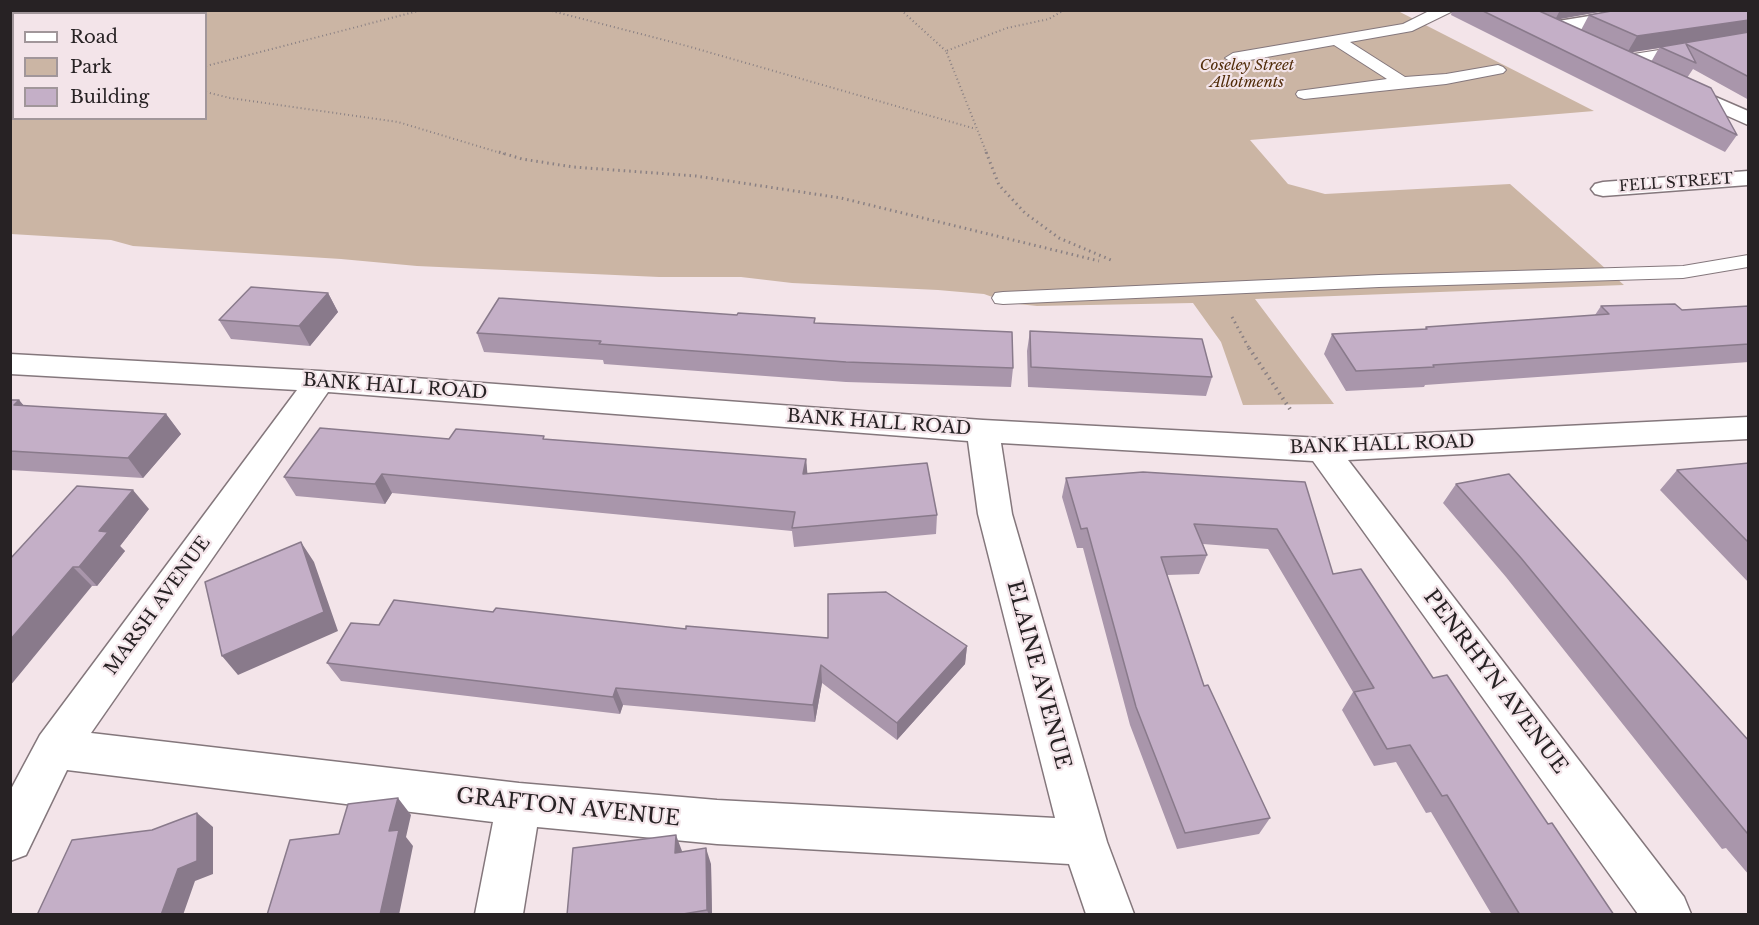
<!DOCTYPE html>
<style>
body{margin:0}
#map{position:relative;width:1759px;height:925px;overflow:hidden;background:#f3e4e9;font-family:"Libre Baskerville",serif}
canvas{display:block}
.frame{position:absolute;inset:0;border:12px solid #272224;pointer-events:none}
.legend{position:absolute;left:12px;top:12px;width:195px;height:108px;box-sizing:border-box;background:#f3e4e9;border:2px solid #a1969a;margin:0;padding:8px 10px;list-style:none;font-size:18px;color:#272224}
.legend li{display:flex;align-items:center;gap:12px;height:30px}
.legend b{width:30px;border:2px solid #a1969a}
</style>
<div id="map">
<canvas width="1759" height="925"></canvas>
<div class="frame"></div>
<ul class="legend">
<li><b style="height:8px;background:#fff"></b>Road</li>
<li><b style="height:16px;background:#cbb5a4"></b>Park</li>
<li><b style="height:16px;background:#c4afc7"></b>Building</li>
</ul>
</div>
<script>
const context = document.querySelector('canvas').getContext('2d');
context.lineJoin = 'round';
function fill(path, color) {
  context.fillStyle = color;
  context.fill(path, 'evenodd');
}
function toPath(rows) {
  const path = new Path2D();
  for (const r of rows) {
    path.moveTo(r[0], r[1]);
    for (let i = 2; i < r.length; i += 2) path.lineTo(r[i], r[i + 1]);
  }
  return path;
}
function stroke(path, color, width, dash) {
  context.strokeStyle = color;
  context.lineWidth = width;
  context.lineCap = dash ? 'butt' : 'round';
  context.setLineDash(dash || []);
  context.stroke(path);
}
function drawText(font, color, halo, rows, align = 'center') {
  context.font = font + ' "Libre Baskerville",serif';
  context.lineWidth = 4.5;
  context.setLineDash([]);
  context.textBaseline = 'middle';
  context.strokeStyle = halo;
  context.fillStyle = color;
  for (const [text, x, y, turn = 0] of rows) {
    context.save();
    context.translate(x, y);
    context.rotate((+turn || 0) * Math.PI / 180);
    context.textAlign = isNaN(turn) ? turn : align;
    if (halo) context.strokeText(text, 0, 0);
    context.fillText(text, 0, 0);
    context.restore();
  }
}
fill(toPath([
 [1396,10,1594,111,1250,140,1288,184,1325,194,1510,184,1624,285,1255,299,1334,404,1243,405,1221,342,1193,303,1037,306,1009,303,984,294,938,290,792,283,741,277,659,277,417,266,341,259,133,246,111,240,11,234,11,11],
 [14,14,206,14,206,118,14,118]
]), '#cbb5a4');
const lane = toPath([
 [1431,10,1455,10,1412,31,1350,42,1405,77,1446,74,1498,65,1503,67,1506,70,1503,73,1446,84,1304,99,1298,97,1296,94,1298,91,1387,79,1334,45,1233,63,1225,58,1233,53,1403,24,1431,10],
 [1748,36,1748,44,1621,66,1613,61,1621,56,1748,36],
 [1748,255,1748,267,1683,278,1379,287,1003,304,995,303,992,298,995,293,1003,292,1379,275,1683,266,1748,255]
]);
const street = toPath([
 [1627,10,1673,10,1664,15,1552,34,1545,32,1543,28,1545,24,1552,22,1627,10],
 [1681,82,1748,111,1748,125,1674,92,1671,88,1674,84,1681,82],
 [1748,171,1748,185,1603,196,1595,194,1591,189,1595,184,1603,182,1748,171],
 [10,354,320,371,983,420,1322,438,1748,417,1748,439,1348,460,1684,897,1691,914,1638,914,1313,461,1001,443,1012,514,1107,842,1134,914,1086,914,1069,864,717,844,537,827,523,914,475,914,493,822,67,770,26,855,10,861,10,791,40,735,297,390,10,374,10,354],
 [328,392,968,441,978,514,1055,818,717,800,519,783,91,733,328,392]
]);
stroke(lane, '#84777c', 2);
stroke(street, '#84777c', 3);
stroke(toPath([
 [11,10,17,14],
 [548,10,687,46,976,129],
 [901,10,946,51],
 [1068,10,1094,10],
 [10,34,14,35],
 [206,66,422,10],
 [206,92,230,98,398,122,504,154],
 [987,154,946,51,1007,28,1049,19,1064,10]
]), '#8a8083', 2, [1, 3]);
stroke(toPath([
 [499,152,522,159,573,167,696,176,841,198,1099,261],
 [986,152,999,185,1025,213,1059,238,1111,260],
 [1232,317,1250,350]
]), '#8a8083', 3, [1.5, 4]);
stroke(toPath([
 [1249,348,1292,412]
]), '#8a8083', 4, [1.5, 4.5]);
fill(lane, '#fff');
fill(street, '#fff');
fill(toPath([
 [1452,10,1610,10,1557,19,1581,30,1589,15,1749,10,1749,100,1693,69,1687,78,1737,135,1725,152,1451,15],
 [1659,48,1651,62,1630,52],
 [328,293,338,312,310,346,231,339,219,320],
 [1601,306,1682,310,1749,306,1749,362,1425,385,1424,387,1346,391,1324,354,1332,334,1424,330,1426,327,1595,315],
 [815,323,1013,368,1011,387,846,382,604,364,603,360,484,352,477,333],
 [1030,331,1212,377,1206,396,1028,387,1027,351],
 [10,400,19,400,24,406,166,414,181,434,143,478,10,470],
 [449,439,544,439,806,459,807,473,937,515,936,534,794,547,792,531,392,493,385,504,296,496,284,477],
 [1749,463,1749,583,1660,490,1677,470],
 [1066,478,1305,482,1333,574,1433,678,1548,824,1614,915,1492,915,1431,812,1426,813,1396,762,1374,766,1342,710,1353,692,1268,549,1203,544,1207,555,1199,574,1167,575,1204,686,1270,818,1259,834,1177,849,1130,725,1083,548,1077,548,1062,497],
 [1456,484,1749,741,1749,875,1726,848,1722,849,1506,577,1443,503],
 [149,509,120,546,125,551,97,586,92,586,10,559],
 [379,625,686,629,967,646,965,664,897,740,822,683,815,722,623,705,620,714,341,681,327,663],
 [682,852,711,864,712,915,567,915]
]), '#a996ab');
fill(toPath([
 [1560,10,1610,10,1555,20],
 [1749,20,1749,34,1660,47,1659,48,1627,53,1637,36],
 [328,293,338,312,310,346,299,326],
 [19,400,36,420,14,405],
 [166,414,181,434,143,478,128,458],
 [806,459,808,479,803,474],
 [382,474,392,493,385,504,375,484],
 [133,490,149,509,120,546,125,551,97,586,79,567,99,531],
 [301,542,314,562,338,631,238,675,222,656],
 [73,567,92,586,10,686,10,640],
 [967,646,965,664,897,740,897,723],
 [821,665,822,683,815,722,813,705],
 [616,688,623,705,620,714,613,697],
 [398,798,411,815,406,837,413,846,399,915,380,915,389,831],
 [197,813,213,827,213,874,195,881,183,915,161,915,178,869],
 [676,835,682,851,681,868,675,853],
 [706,848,711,864,712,915,709,915,707,910]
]), '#897a8b');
const building = toPath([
 [1481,10,1537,10,1711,88,1737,135,1481,10],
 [1617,10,1749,10,1749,20,1637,36,1589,15,1617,10],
 [1749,32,1749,77,1686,44,1696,63,1660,47,1749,32],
 [251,287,328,293,299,326,219,320,251,287],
 [499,298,737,315,738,313,815,318,814,323,1012,332,1013,368,846,362,599,344,601,341,477,333,499,298],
 [1675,304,1682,310,1749,306,1749,344,1433,365,1434,367,1356,371,1332,334,1427,329,1426,327,1609,314,1601,306,1675,304],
 [1030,331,1202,339,1212,377,1031,367,1030,331],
 [10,400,19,400,14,405,166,414,128,458,10,451,10,400],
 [320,428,449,439,456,429,544,436,543,439,806,459,803,474,927,463,937,515,792,528,795,512,382,474,375,484,284,477,320,428],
 [1749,463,1749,543,1677,470,1749,463],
 [1143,472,1305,482,1333,574,1361,569,1433,678,1447,675,1548,824,1552,823,1614,915,1520,915,1447,795,1442,796,1410,745,1387,749,1354,692,1374,688,1277,529,1194,524,1207,555,1161,557,1204,686,1208,685,1270,818,1185,833,1136,707,1087,528,1081,529,1066,478,1143,472],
 [1509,474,1749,741,1749,832,1747,833,1521,558,1456,484,1509,474],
 [77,486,133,490,99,531,108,532,79,567,73,567,10,640,10,559,77,486],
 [301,542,324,612,222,656,205,582,301,542],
 [886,592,967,646,897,723,821,665,813,705,616,688,613,697,327,663,351,623,379,625,394,600,493,612,496,608,686,629,686,626,828,638,828,594,886,592],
 [398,798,389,831,399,830,380,915,267,915,290,840,339,834,348,804,398,798],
 [197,813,197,861,178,869,161,915,37,915,72,840,152,830,197,813],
 [676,835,675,853,706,848,707,910,677,915,567,915,573,848,676,835]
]);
fill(building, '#c4afc7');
stroke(building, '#897a8b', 1.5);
drawText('italic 15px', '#512c0a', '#f3e4e9', [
 ["Coseley Street",1247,66],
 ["Allotments",1247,83]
]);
drawText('15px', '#272224', '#f3e4e9', [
 ["FELL STREET",1676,183,-4]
]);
drawText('18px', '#272224', '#f3e4e9', [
 ["BANK HALL ROAD",395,387,4],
 ["BANK HALL ROAD",879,423,4],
 ["BANK HALL ROAD",1382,445,-2],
 ["MARSH AVENUE",158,606,-54]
]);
drawText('21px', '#272224', '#f3e4e9', [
 ["ELAINE AVENUE",1038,675,75],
 ["PENRHYN AVENUE",1495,682,53],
 ["GRAFTON AVENUE",568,808,6]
]);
</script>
